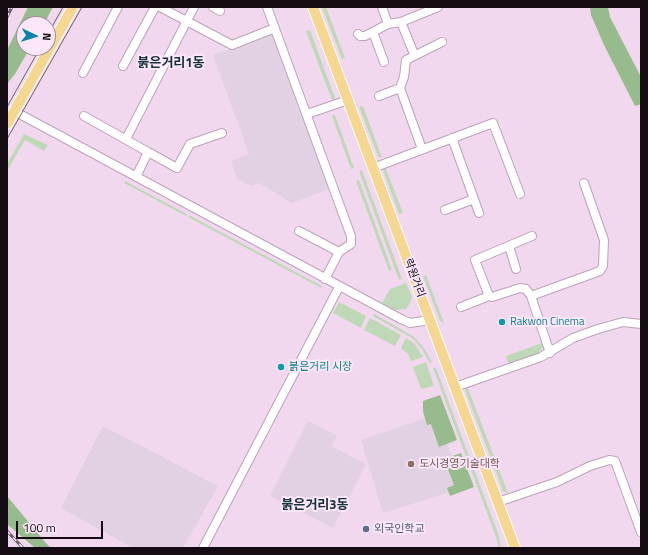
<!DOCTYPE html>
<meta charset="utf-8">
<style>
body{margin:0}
#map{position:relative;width:648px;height:555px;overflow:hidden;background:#f2d8ef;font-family:"Titillium Web",sans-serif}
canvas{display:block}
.frame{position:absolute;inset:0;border:8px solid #140b13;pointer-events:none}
.north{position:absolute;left:16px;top:16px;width:40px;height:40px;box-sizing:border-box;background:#fce7fa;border:1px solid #9f8f9e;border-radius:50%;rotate:94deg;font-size:11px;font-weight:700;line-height:16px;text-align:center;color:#140b13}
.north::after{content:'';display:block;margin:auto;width:14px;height:18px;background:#0783a8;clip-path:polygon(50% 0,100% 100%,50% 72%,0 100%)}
.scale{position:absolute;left:16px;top:521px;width:87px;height:18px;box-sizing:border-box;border:2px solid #140b13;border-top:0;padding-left:5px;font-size:12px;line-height:14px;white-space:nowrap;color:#140b13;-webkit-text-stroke:3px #fce7fa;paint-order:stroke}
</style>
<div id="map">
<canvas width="648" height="555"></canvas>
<div class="frame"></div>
<div class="north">N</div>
<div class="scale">100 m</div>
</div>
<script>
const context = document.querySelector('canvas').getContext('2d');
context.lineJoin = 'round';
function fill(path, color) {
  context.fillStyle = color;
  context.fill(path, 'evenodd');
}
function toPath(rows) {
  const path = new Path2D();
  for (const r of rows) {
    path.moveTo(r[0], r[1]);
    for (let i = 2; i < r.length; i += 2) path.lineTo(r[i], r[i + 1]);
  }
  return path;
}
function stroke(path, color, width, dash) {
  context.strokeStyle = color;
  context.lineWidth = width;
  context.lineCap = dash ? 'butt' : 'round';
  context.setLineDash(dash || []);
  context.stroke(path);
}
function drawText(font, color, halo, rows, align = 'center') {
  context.font = font + ' "Titillium Web","Noto Sans KR",sans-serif';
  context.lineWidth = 4;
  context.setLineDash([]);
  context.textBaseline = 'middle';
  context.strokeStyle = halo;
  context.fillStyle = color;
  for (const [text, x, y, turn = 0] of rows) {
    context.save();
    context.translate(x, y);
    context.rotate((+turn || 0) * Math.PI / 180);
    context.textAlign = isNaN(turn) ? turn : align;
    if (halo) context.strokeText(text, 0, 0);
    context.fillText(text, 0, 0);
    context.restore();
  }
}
fill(toPath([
 [275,33,332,188,292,203,259,183,251,186,237,179,231,161,249,154,213,55],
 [437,414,463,488,383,513,361,440],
 [308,421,337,436,332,446,366,464,333,528,270,496],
 [103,426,218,486,183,548,133,548,61,508]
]), '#e2d1e2');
fill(toPath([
 [322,7,326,7,345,58,342,59],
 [310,30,336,101,333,103,306,31],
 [363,106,382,158,378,156,359,107],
 [335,115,354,168,351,169,332,116],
 [24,134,48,145,44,151,25,140,7,171,7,164],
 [384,164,403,213,399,214,383,170],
 [362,170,402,279,399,280,359,171],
 [359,180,392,270,389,271,356,181],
 [125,181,187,214,186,216,124,183],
 [189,215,322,286,321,288,188,217],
 [426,275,444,323,440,321,423,276],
 [406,283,412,297,410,303,406,309,395,310,382,303,390,289],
 [339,302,366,316,361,328,333,313],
 [374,314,413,336,424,348,432,362,430,363,422,349,412,338,373,316],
 [370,318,401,335,395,346,364,330],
 [406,338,414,343,423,357,411,361,408,354,401,348],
 [542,343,543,347,538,354,509,365,506,356],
 [426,362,434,386,421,389,413,367],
 [433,368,436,368,499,536,501,548,499,548,496,537],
 [467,386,508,493,503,491,465,390]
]), '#bfd9b8');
fill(toPath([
 [28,7,53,7,44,24,24,24,24,48,30,48,15,74,7,84,7,50],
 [590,7,608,7,610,17,641,77,641,104,635,106,604,45,591,15],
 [440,395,457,440,439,447,431,424,427,425,423,411,423,401],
 [461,453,474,487,450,496,447,488,454,485,444,459],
 [7,496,45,542,51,548,35,548,7,524]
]), '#98bb8d');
const minor = toPath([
 [160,7,232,45,275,28],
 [213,7,220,11],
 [267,7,351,236,351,244,339,252,325,279],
 [382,7,388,24],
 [401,22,414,54],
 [373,32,384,62],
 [358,34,360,36,365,36,388,24,401,22,438,7],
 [123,66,155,7],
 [83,73,118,7],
 [400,88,422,149],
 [379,96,400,88,404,77,406,60,442,42],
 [14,111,401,319,410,323,430,320],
 [307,114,348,100],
 [84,116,148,152,136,177],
 [452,138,479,213],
 [126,139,194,7],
 [148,152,177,168,190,144,222,133],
 [373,168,493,123,520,194],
 [445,210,474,199],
 [299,231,339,252],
 [509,246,516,269],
 [489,296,475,260,532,236],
 [461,307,489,296,492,297,520,288,526,289,531,296],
 [550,353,531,296,600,271,603,266,604,240,584,183],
 [455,387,541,357,573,338,598,329,623,322,641,324],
 [498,502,557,482,590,466,609,460,615,461,641,532],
 [203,548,339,287]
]);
const major = toPath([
 [313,7,515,548],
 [7,124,73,7]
]);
stroke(minor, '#bba2b9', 10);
stroke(major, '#fff', 12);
stroke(minor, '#fff', 8);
stroke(major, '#f6d792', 10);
stroke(toPath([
 [48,34,63,7],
 [7,107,40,48],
 [7,139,82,7]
]), '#6f5f6d', 1);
const rail = toPath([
 [7,17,12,7],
 [7,531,23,548]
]);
stroke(rail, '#6f5f6d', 3);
stroke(rail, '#fce7fa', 1.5, [4.5]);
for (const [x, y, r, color] of [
 [502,322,4,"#0f9aa8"],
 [281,367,4,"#0f9aa8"],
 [411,464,4,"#8d6e63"],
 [366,529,4,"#5c6f8a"]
]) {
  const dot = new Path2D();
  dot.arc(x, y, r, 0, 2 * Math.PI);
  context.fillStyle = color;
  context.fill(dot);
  stroke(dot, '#fce7fa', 1.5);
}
drawText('11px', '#140b13', '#fce7fa', [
 ["락원거리",414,278,70]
]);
drawText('11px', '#0d838f', '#fce7fa', [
 ["Rakwon Cinema",510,322],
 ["붉은거리 시장",289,367]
], 'left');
drawText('11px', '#785e54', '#fce7fa', [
 ["도시경영기술대학",419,464]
], 'left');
drawText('11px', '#4e5e75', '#fce7fa', [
 ["외국인학교",374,529]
], 'left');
drawText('bold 13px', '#15323d', '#fce7fa', [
 ["붉은거리1동",171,64],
 ["붉은거리3동",315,506]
]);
</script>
